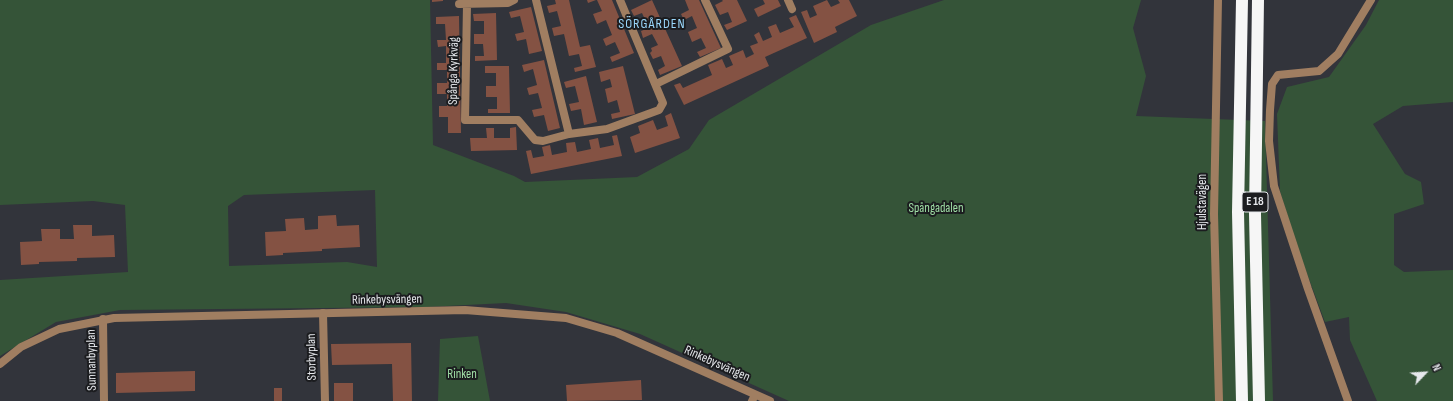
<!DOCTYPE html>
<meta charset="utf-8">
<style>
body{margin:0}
#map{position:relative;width:1453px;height:401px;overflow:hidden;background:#32343b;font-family:"Sofia Sans Condensed",sans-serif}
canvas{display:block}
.north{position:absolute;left:1405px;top:353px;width:40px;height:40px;-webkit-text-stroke:3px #1b1c1f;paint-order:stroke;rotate:65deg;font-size:11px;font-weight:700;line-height:16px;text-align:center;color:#e6e8ec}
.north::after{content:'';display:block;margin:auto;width:14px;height:18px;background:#e6e8ec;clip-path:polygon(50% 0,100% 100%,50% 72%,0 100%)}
</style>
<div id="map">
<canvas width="1453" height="401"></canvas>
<div class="north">N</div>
</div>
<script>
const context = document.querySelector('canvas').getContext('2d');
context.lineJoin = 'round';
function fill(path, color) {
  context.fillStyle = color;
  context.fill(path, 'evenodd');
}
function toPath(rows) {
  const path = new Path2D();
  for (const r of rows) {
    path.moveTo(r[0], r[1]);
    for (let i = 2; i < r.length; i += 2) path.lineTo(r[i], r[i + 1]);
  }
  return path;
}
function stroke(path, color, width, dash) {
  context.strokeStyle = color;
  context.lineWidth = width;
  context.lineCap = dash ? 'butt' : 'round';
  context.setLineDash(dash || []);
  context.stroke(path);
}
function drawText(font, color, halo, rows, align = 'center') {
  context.font = font + ' "Sofia Sans Condensed",sans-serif';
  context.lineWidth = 4;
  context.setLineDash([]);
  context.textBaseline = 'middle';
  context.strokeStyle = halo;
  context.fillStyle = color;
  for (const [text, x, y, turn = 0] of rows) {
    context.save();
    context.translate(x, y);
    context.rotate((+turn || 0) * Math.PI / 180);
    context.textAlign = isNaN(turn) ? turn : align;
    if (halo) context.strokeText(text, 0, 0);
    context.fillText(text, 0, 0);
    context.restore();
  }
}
fill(toPath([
 [0,0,430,0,433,145,514,176,525,182,637,177,689,149,709,120,871,25,944,0,1141,0,1133,28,1146,76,1136,116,1265,121,1273,401,789,401,640,334,566,312,506,303,426,307,120,310,56,322,0,356,0,280,128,272,125,205,93,201,0,205],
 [375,190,377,267,347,262,229,266,228,206,244,195],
 [1379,0,1453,0,1453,102,1403,106,1373,124,1405,174,1421,182,1424,204,1394,214,1394,265,1404,272,1453,270,1453,401,1377,401,1350,340,1349,317,1325,322,1296,244,1280,191,1277,114,1287,87,1329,77,1366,25],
 [478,336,490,401,438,401,440,339]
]), '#355438');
fill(toPath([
 [432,0,443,0,443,1,432,2],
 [555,0,569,0,580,47,590,45,596,67,575,72,574,68,582,66,579,54,569,56,564,34,554,36,552,28,561,26,557,11,549,13,547,6,556,4],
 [587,0,596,0,588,3],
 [597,0,612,0,634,53,612,62,610,57,620,53,615,42,606,46,603,39,612,35,606,20,597,24,593,14,602,11],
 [652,0,682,66,660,75,658,70,665,66,661,56,653,59,650,53,652,51,651,48,658,45,652,34,643,38,641,31,649,28,642,13,634,16,631,10],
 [685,0,699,0,721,48,700,57,697,52,706,48,701,38,692,42,688,32,697,28,692,16,684,20,681,14,689,10],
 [722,0,737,0,747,21,727,30,724,25,732,22,728,12,720,15,715,5,723,1],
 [763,0,778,0,781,6,758,17,754,9,765,4],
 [827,0,831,7,840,3,838,0,849,0,857,16,835,27,837,32,814,43,801,12,807,10,810,18,817,15,813,6],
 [531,7,542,51,529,54,526,39,517,41,515,34,524,32,520,16,511,18,509,12],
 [496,13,497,60,475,61,475,56,484,56,483,44,474,44,474,34,484,34,484,21,474,21,473,14],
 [796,15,807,38,765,57,769,66,684,105,674,85,680,83,683,88,712,75,708,65,722,59,726,68,733,65,729,56,743,50,746,58,754,54,750,46,758,43,754,35,759,32,763,41,772,37,768,27,776,24,780,33,794,27,789,18],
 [459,16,461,133,448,133,448,117,439,117,439,106,447,106,447,94,437,94,437,83,447,83,447,70,437,70,437,63,446,63,446,46,438,47,437,40,446,40,445,24,436,24,436,17],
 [544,60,560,128,548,131,544,115,534,117,532,110,542,108,538,93,529,95,527,88,537,85,533,69,524,72,522,65],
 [485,66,509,66,510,113,488,113,488,109,497,109,497,97,486,97,486,86,496,86,496,73,485,73],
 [623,66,635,114,612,119,611,114,620,112,617,100,608,103,605,89,612,87,610,79,601,82,599,72],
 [586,76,597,122,584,125,581,109,571,111,569,104,579,102,575,86,566,88,564,82],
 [671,113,680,138,635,153,630,137,640,133,638,126,653,120,657,130,668,126,665,116],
 [516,127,517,150,471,151,470,138,487,138,486,128,494,128,494,138,510,138,510,128],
 [617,135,622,156,531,174,526,151,531,150,533,158,544,156,542,147,550,145,552,155,567,152,566,143,575,142,577,152,591,149,589,140,598,138,600,148,614,145,612,136],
 [336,215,337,226,359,225,360,247,322,249,322,251,283,253,283,255,266,256,265,232,286,231,285,219,304,218,305,230,318,229,318,216],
 [73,225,92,225,92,236,114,235,115,257,77,258,77,261,39,262,39,264,21,265,20,242,42,241,41,229,60,229,60,239,74,239],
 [411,343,412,401,393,401,392,364,332,365,331,344],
 [195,371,195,391,116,393,116,373],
 [641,380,642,400,567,401,566,385],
 [334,383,353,383,353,401,334,401],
 [274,388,282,388,282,401,274,401]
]), '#845243');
stroke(toPath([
 [536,0,569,134],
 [788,0,792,9],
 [459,4,508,3,514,0],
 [467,4,465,120,518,120,535,140,543,141,569,134,607,129,659,110,663,103,620,0],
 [656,84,728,49,705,0],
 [323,313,325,401],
 [103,319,104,401],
 [752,401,755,395],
 [1348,401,1308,289,1274,186,1269,141,1270,110,1272,84,1278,75,1319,71,1338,54,1371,0]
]), '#a07e61', 8);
stroke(toPath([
 [1218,0,1214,214,1219,401],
 [0,364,21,347,59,329,114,318,465,310,566,318,617,333,770,401]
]), '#a07e61', 8);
stroke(toPath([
 [1242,0,1238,212,1242,401],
 [1258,0,1255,214,1259,401]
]), '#f6f6f6', 12);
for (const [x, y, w] of [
 [1255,202,26]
]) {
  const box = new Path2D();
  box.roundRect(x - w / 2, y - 10, w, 20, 3);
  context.fillStyle = '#1b1c1f';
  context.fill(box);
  stroke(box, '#e6e8ec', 1);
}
drawText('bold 12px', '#e6e8ec', null, [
 ["E 18",1255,202]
]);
drawText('13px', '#e6e8ec', '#1b1c1f', [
 ["Spånga Kyrkväg",454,71,-89],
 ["Hjulstavägen",1203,202,-90],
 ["Rinkebysvängen",387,300,-1],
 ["Storbyplan",312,357,-91],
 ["Sunnanbyplan",92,360,-91],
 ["Rinkebysvängen",717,364,24]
]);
drawText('13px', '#a0dfa6', '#1b1c1f', [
 ["Spångadalen",936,209],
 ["Rinken",462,375]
]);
context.letterSpacing = '1px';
drawText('14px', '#9ad7fb', '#1b1c1f', [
 ["SÖRGÅRDEN",652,24]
]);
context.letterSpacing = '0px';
</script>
